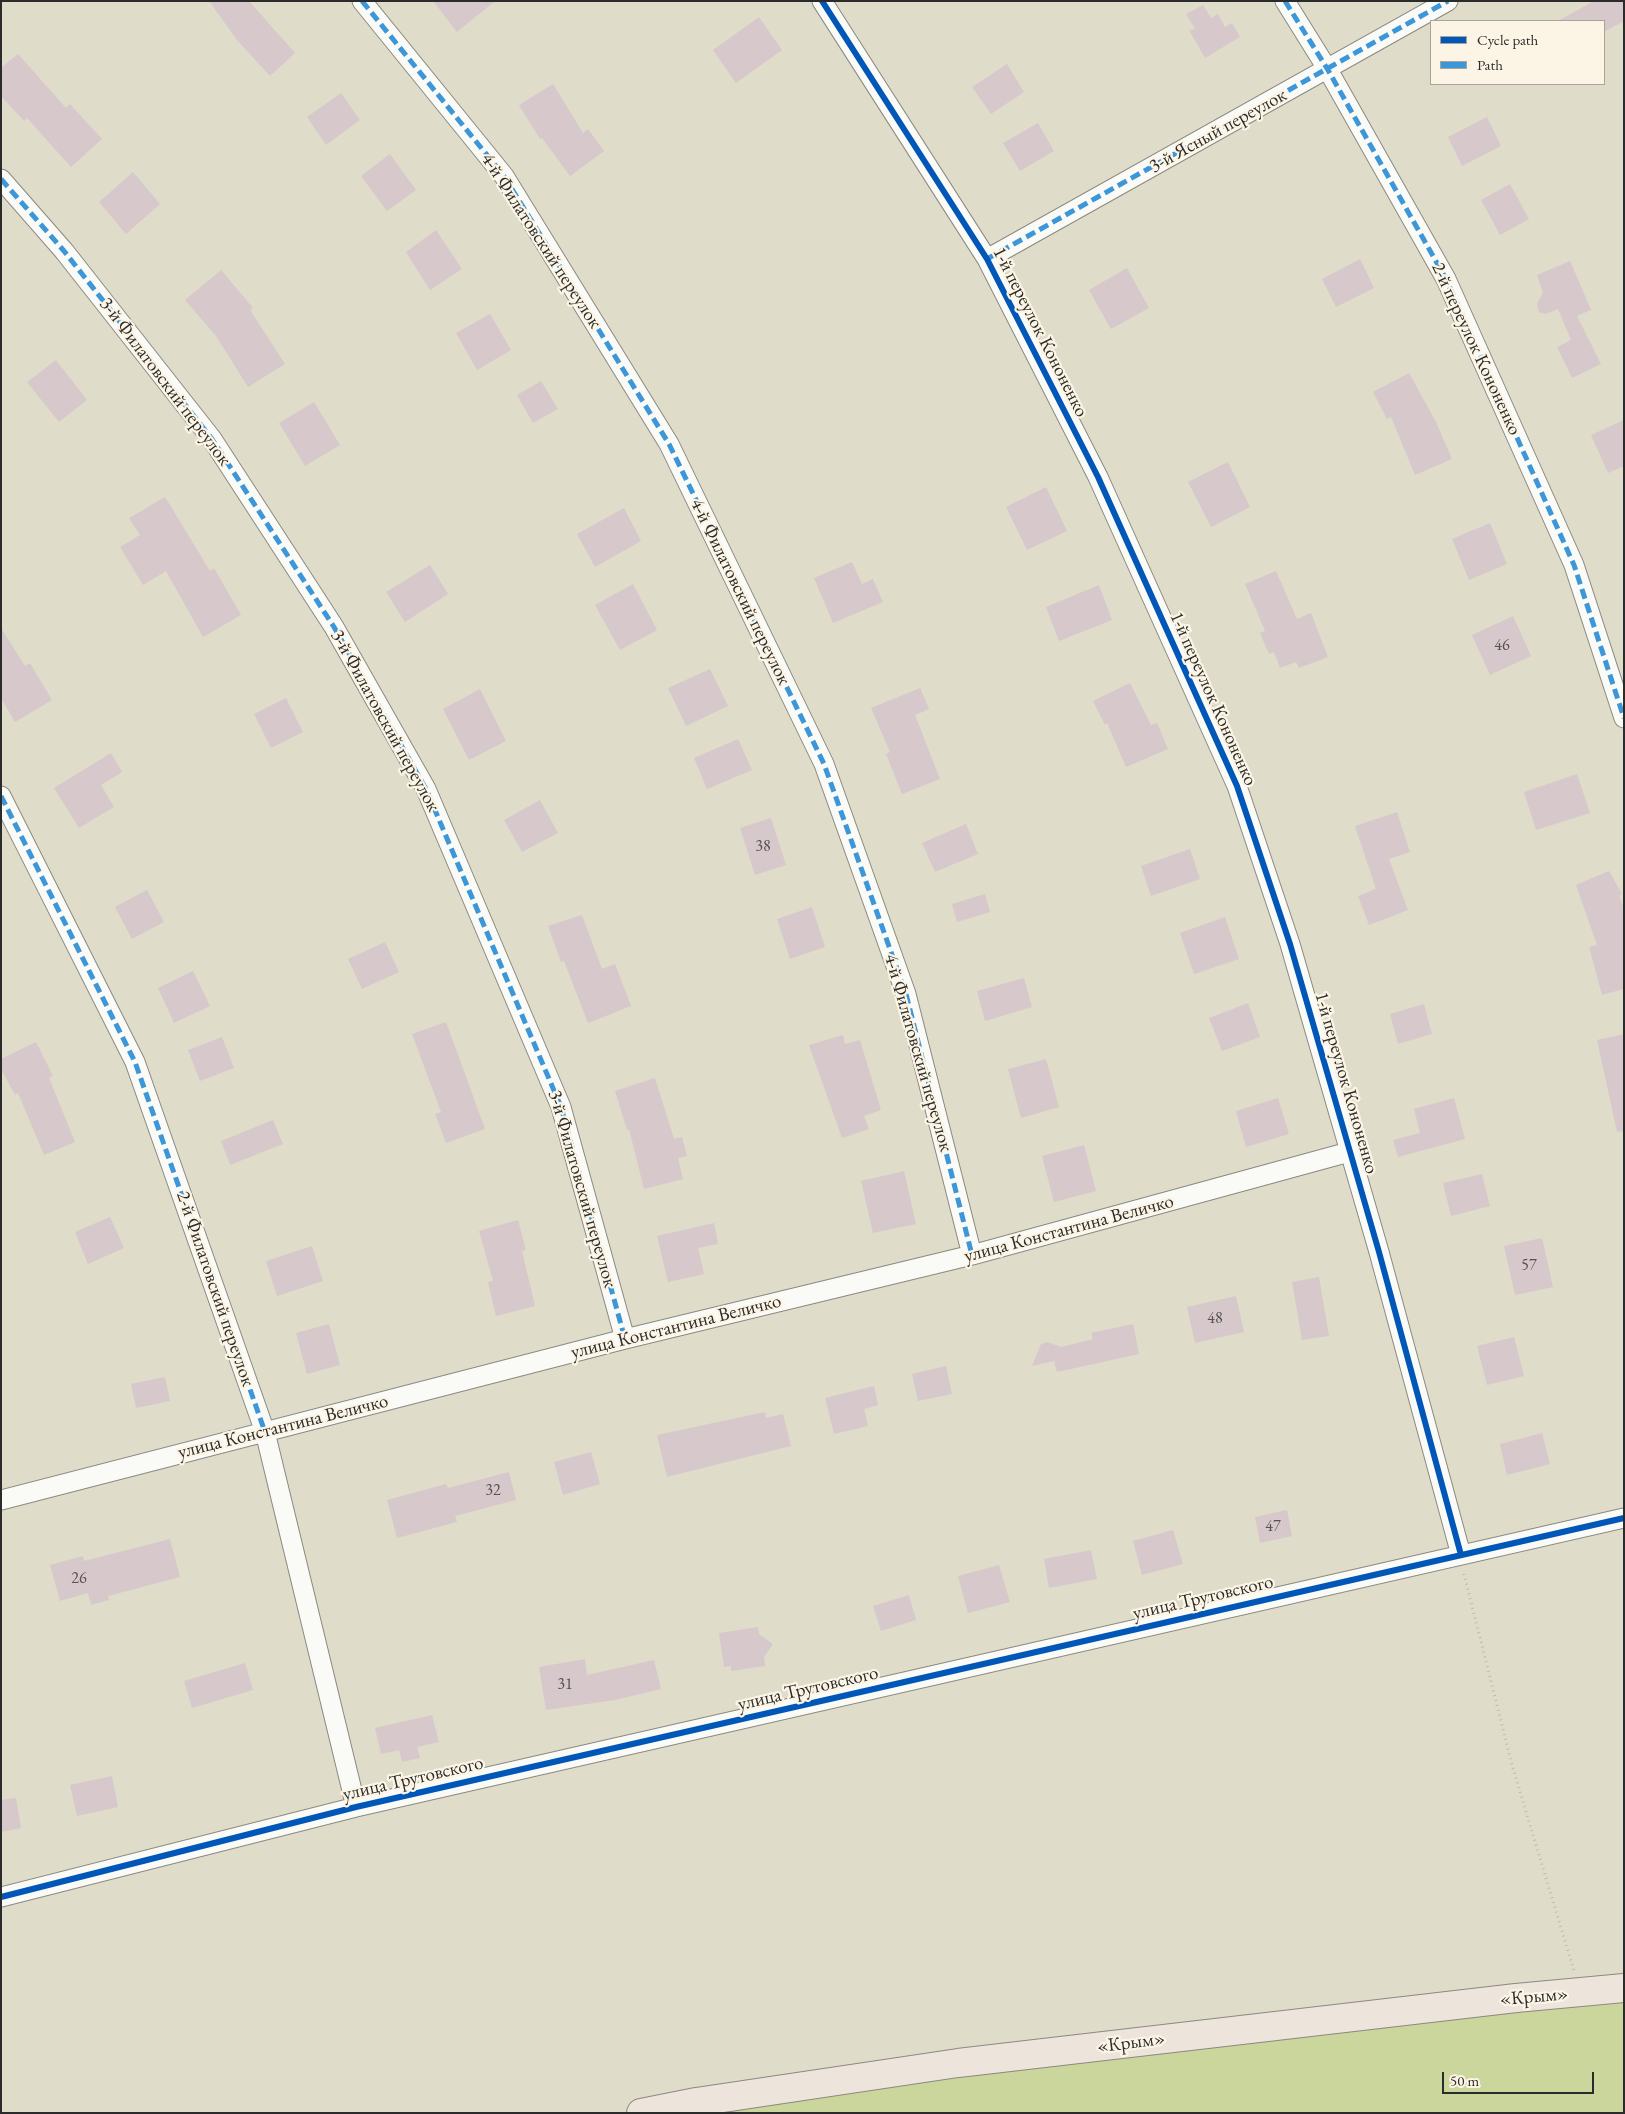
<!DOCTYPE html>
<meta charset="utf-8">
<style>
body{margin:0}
#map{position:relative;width:1625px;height:2114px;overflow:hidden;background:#e0dcca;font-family:"EB Garamond",serif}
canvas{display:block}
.frame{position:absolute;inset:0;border:2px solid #2b2b2b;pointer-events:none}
.legend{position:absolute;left:1430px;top:20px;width:175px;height:65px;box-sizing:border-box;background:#fcf5e5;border:1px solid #a8a49b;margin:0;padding:6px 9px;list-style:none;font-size:15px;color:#2b2b2b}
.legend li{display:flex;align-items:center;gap:10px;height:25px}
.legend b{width:25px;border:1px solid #a8a49b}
.scale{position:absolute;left:1442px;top:2072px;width:152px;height:22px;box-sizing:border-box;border:2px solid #2b2b2b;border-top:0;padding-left:6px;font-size:15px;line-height:18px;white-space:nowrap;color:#2b2b2b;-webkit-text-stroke:4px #fcf5e5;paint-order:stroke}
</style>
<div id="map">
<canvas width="1625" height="2114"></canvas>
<div class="frame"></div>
<ul class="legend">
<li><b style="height:6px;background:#0057b8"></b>Cycle path</li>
<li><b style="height:6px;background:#3c96d7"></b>Path</li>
</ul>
<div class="scale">50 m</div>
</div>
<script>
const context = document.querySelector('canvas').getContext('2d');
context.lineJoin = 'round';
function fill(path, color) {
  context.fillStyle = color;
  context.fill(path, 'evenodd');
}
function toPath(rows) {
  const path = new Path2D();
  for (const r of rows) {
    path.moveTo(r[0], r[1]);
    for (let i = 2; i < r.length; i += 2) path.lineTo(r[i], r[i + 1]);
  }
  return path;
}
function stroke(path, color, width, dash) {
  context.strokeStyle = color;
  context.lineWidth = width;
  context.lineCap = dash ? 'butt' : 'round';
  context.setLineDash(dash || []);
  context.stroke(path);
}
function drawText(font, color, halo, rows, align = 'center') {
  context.font = font + ' "EB Garamond",serif';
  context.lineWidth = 4.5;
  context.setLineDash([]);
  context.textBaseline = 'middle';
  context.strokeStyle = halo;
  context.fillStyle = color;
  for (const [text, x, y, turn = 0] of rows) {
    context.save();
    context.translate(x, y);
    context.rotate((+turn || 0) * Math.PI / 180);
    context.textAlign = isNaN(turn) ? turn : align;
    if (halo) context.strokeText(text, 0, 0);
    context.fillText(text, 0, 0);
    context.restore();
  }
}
fill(toPath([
 [1624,1988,1624,2113,641,2113]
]), '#cad69c');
fill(toPath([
 [209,1,249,1,295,53,270,76,237,40],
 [433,1,495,1,457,32],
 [1594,1,1624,1,1624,21,1604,32,1604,21,1558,21],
 [1203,5,1211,18,1218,14,1225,27,1232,23,1240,37,1205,58,1189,30,1195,29,1186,14],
 [759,17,782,50,736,83,713,50],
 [18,54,66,108,70,104,102,139,71,167,27,118,24,121,1,96,1,68],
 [1007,64,1024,92,991,114,972,87],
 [553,84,583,133,588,129,604,151,570,176,542,138,540,139,519,105],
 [341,93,360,120,326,145,307,117],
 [1487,117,1501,146,1462,166,1448,137],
 [1038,123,1054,151,1020,171,1003,143],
 [390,154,416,190,387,211,361,176],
 [133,172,160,204,126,234,99,202],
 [1510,184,1529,219,1500,235,1481,200],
 [436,230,462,269,430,290,406,252],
 [1360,259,1374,288,1336,307,1322,279],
 [1570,261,1591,310,1577,316,1601,364,1572,378,1557,347,1571,340,1558,309,1546,314,1539,312,1537,304,1543,292,1537,275],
 [1127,268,1149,308,1111,329,1089,290],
 [221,270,253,308,250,310,285,364,248,387,216,336,185,300],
 [490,314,511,350,477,370,456,333],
 [56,360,87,400,59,422,27,382],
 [1409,373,1435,420,1452,459,1415,475,1391,417,1387,419,1373,392],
 [541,381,558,409,533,423,517,395],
 [314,402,340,445,305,466,279,423],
 [1624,420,1624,466,1608,473,1591,435],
 [1228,462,1250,507,1211,527,1188,482],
 [1046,487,1067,531,1027,550,1006,507],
 [165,497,210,571,214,568,241,615,203,637,166,571,143,585,120,547,140,535,129,518],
 [624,508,641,541,595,567,577,534],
 [1490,523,1507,564,1469,580,1452,539],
 [852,562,862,584,873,579,883,602,833,623,814,578],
 [430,565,448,594,405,622,386,592],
 [1276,571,1297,619,1311,613,1328,657,1299,668,1296,662,1280,668,1274,652,1269,654,1260,633,1265,631,1245,584],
 [633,584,657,630,620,650,595,605],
 [1099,585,1112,620,1059,641,1046,607],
 [1513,616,1531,656,1490,675,1472,635],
 [1,628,25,666,30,663,52,700,15,722,1,698],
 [710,669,728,706,686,726,668,688],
 [1130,683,1151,725,1157,723,1168,749,1126,767,1107,723,1105,725,1093,701],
 [920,688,929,709,915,715,940,779,902,794,886,754,890,752,871,708],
 [480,689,506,741,469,760,443,709],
 [286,698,303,732,271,748,254,714],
 [738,739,752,770,707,789,694,758],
 [111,753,122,772,101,785,114,807,79,828,54,788],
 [1577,774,1590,813,1536,830,1524,792],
 [540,800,558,833,522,852,504,820],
 [1397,812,1410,852,1389,859,1408,910,1369,925,1358,896,1376,889,1355,826],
 [771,818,786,865,755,875,740,828],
 [966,824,978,854,935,872,922,843],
 [1190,849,1200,879,1151,896,1141,866],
 [1609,871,1622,894,1619,895,1624,909,1624,989,1602,995,1589,947,1597,945,1576,885],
 [147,890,164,922,132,939,115,907],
 [985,894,990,912,957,922,952,904],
 [812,907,825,947,790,959,777,919],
 [582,915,602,969,615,964,631,1006,588,1023,564,961,561,962,548,926],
 [1225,917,1239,959,1194,974,1180,933],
 [385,942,399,972,362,989,348,959],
 [193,971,210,1006,174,1023,158,988],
 [1024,978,1032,1007,985,1021,977,991],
 [1248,1003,1260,1037,1222,1051,1209,1018],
 [1424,1004,1432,1034,1398,1044,1390,1014],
 [446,1022,485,1129,446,1143,435,1114,441,1112,412,1034],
 [1624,1034,1624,1131,1617,1132,1597,1040],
 [843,1035,845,1044,860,1040,881,1110,864,1116,869,1129,842,1138,809,1045],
 [222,1037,234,1068,200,1081,188,1050],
 [36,1042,53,1076,49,1078,75,1142,44,1155,18,1093,15,1095,1,1069,1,1059],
 [1046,1059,1059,1107,1021,1118,1008,1069],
 [655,1078,674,1139,682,1137,687,1156,678,1158,683,1179,644,1189,629,1129,627,1130,615,1091],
 [1278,1098,1289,1134,1246,1147,1236,1111],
 [1454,1098,1465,1139,1398,1157,1393,1140,1420,1133,1414,1109],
 [273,1120,283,1144,230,1165,221,1141],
 [1084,1145,1096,1191,1054,1202,1042,1156],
 [904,1171,916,1224,873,1233,861,1181],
 [1482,1174,1490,1206,1451,1216,1443,1183],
 [110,1217,124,1248,88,1264,75,1232],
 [518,1220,526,1250,522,1251,535,1306,496,1316,488,1282,493,1281,479,1231],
 [714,1223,718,1244,698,1248,704,1274,668,1282,657,1236],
 [1542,1238,1553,1287,1515,1295,1504,1246],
 [312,1246,323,1281,277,1296,266,1261],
 [1319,1277,1329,1336,1302,1340,1292,1282],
 [1236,1296,1244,1332,1195,1343,1187,1307],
 [329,1324,340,1365,307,1374,296,1333],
 [1133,1324,1139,1354,1057,1372,1054,1361,1032,1366,1041,1344,1047,1342,1061,1347,1093,1339,1091,1333],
 [1514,1337,1524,1376,1487,1385,1477,1346],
 [946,1366,952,1394,918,1401,912,1374],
 [165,1377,170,1401,136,1408,131,1384],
 [874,1386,878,1405,864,1409,868,1426,834,1434,825,1398],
 [765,1412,766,1418,783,1414,791,1446,667,1477,657,1435],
 [1542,1433,1550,1464,1507,1475,1500,1444],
 [591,1452,600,1484,563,1495,554,1462],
 [509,1472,516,1500,455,1516,457,1522,397,1538,387,1500,446,1484,448,1488],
 [1287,1510,1292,1536,1260,1543,1255,1517],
 [1173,1530,1183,1564,1142,1575,1133,1541],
 [170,1539,180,1577,108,1596,109,1600,91,1605,88,1593,60,1601,50,1565,83,1556,84,1561],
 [1091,1550,1097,1579,1049,1588,1044,1559],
 [999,1565,1010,1602,968,1613,958,1576],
 [909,1595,916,1620,881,1631,873,1606],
 [758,1627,759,1634,773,1644,764,1657,765,1666,731,1671,731,1666,724,1667,719,1633],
 [585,1659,587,1675,654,1660,661,1689,615,1700,546,1710,539,1667],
 [245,1663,253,1690,192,1708,184,1681],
 [432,1715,439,1742,417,1747,420,1758,402,1762,399,1750,381,1754,375,1728],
 [112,1776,118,1807,77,1816,70,1785],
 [16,1798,21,1828,1,1832,1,1800]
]), '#d6c8cb');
const minor = toPath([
 [362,1,504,176,669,444,824,764,906,994,972,1255],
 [822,1,987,259,1098,477,1237,786,1290,944,1379,1252,1461,1555],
 [1285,1,1328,70,1446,279,1574,565,1624,718],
 [1,179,64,251,212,439,334,627,426,789,561,1107,625,1339],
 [987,259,1448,1],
 [1,796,135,1062,265,1432,356,1807],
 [1,1500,625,1339,972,1255,1349,1152],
 [1,1897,356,1807,1624,1518]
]);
const trunk = toPath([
 [641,2113,696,2102,958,2063,1516,1998,1624,1988]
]);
stroke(minor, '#8b8980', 21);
stroke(trunk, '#8b8980', 30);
stroke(toPath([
 [1464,1574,1512,1765,1574,1971]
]), '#bbbbb7', 3, [1, 4]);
stroke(minor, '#fafaf7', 19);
stroke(trunk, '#ede4dc', 28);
stroke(toPath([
 [362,1,504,176,669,444,824,764,906,994,972,1255],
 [1285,1,1328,70,1446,279,1574,565,1624,718],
 [1,179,64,251,212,439,334,627,426,789,561,1107,625,1339],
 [987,259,1448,1],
 [1,796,135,1062,265,1432]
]), '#3c96d7', 5, [10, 5]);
stroke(toPath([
 [822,1,987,259,1098,477,1237,786,1290,944,1379,1252,1461,1555],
 [1,1897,356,1807,1624,1518]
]), '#0057b8', 6);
drawText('16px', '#565253', null, [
 ["46",1502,646],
 ["38",763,847],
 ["57",1529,1266],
 ["48",1215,1319],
 ["32",493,1491],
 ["47",1273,1527],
 ["26",79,1579],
 ["31",565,1685]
]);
drawText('19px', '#2b2b2b', '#fcf5e5', [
 ["3-й Ясный переулок",1218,131,-29],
 ["4-й Филатовский переулок",541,241,57],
 ["1-й переулок Кононенко",1040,332,63],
 ["2-й переулок Кононенко",1476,349,65],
 ["3-й Филатовский переулок",165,382,53],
 ["4-й Филатовский переулок",740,592,64],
 ["1-й переулок Кононенко",1213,699,66],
 ["3-й Филатовский переулок",385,721,61],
 ["4-й Филатовский переулок",918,1053,74],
 ["1-й переулок Кононенко",1346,1083,74],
 ["3-й Филатовский переулок",582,1189,74],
 ["улица Константина Величко",1069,1229,-15],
 ["2-й Филатовский переулок",215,1289,71],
 ["улица Константина Величко",676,1327,-14],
 ["улица Константина Величко",283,1427,-14],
 ["улица Трутовского",1203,1598,-13],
 ["улица Трутовского",808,1689,-13],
 ["улица Трутовского",413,1779,-13],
 ["«Крым»",1534,1997,-5],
 ["«Крым»",1131,2043,-7]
]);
</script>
